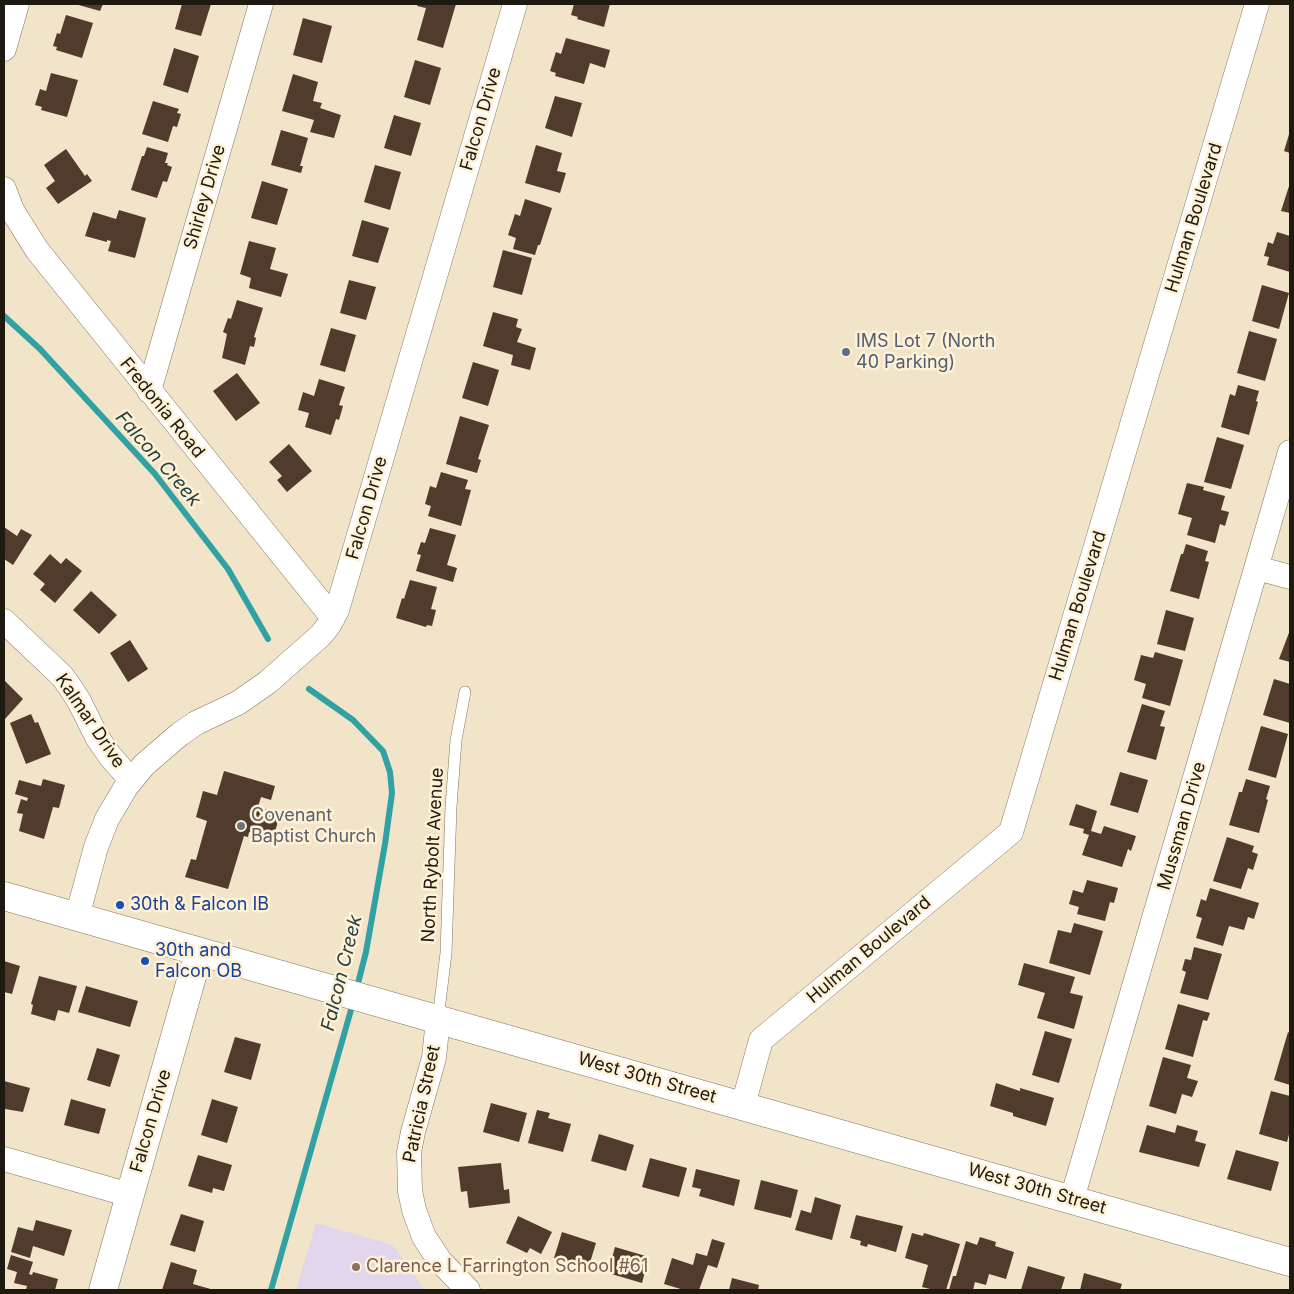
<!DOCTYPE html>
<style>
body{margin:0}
#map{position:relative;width:1294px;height:1294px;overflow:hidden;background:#f1e4c9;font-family:Inter,sans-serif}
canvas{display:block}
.frame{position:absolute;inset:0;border:5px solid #1e1a10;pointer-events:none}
</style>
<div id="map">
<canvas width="1294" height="1294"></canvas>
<div class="frame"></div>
</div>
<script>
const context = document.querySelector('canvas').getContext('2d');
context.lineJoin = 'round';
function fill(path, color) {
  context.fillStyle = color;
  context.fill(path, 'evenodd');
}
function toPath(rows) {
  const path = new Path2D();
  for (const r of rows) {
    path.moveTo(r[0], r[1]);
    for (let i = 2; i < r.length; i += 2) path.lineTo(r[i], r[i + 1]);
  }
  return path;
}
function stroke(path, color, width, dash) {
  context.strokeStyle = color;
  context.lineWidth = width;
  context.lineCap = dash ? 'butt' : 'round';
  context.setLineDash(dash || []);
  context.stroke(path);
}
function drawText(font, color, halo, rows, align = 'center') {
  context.font = font + ' Inter,sans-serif';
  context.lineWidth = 5;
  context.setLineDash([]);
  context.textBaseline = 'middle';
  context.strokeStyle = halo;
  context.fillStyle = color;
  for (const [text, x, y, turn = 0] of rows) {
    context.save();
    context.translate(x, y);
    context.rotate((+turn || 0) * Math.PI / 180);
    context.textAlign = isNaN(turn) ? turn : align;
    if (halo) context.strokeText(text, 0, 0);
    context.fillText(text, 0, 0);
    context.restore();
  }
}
fill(toPath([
 [316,1223,393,1245,425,1290,296,1290]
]), '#e1d6eb');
stroke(toPath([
 [4,316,40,349,155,474,228,569,268,639],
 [309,689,353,720,383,751,390,772,392,793,385,844,366,952,356,991],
 [271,1290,353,1003]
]), '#30a2a4', 6);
fill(toPath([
 [75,4,103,4,100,11],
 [182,4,211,4,201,36,175,29],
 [418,4,456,4,443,48,417,40,426,8,417,6],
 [574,4,610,4,604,27,577,19,578,17,571,15],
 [66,15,93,23,82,58,56,50,57,47,53,46,57,33,60,34],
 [303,18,332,26,322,63,293,55],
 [566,38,610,50,605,68,590,63,584,84,555,76,556,73,550,71,556,52,561,54],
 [174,48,199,56,188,93,163,85],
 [415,60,441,68,430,105,404,97],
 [51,73,78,80,67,117,41,110,42,107,35,105,40,89,46,91],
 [293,74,318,82,313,101,322,103,320,108,341,115,334,138,310,132,314,120,282,111],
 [555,96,582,103,572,137,545,128],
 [153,101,179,109,177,113,181,114,177,127,173,126,168,142,142,134],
 [394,115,421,123,411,156,384,148],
 [281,130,308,138,300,166,303,166,301,173,271,165],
 [1290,131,1290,153,1284,151],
 [536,145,562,153,557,171,566,173,560,193,525,183],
 [147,147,168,153,165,163,168,163,167,165,172,167,167,182,163,181,157,198,131,190,142,156,144,156],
 [66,149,85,176,87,174,92,181,58,204,46,188,55,181,44,165],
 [375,165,401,172,390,210,364,202],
 [262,181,288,189,277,225,251,218],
 [1290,183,1290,213,1281,211],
 [525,199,552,208,540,245,538,245,535,255,513,249,516,238,508,235,515,214,520,216],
 [119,210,146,218,135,258,108,251,111,241,107,240,107,242,85,236,93,212,116,219],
 [362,220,389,228,378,263,352,256],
 [1277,232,1290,236,1290,272,1267,265,1269,257,1264,256,1268,242,1273,244],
 [249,241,276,248,270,269,288,274,281,297,249,288,251,278,240,274],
 [503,250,532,258,522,295,493,287],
 [349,280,376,287,366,320,340,313],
 [1262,285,1289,293,1279,329,1252,321],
 [237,300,263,308,254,337,256,338,254,347,250,346,245,365,222,358,227,334,223,332,228,318,231,319],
 [493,312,518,319,516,327,522,329,517,342,536,348,530,370,511,365,513,355,483,346],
 [331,328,356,335,345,372,320,365],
 [1249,331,1277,339,1265,381,1237,373],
 [473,362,499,370,488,406,462,398],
 [237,373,260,403,236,421,213,391],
 [319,379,345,387,339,405,343,406,339,420,336,419,331,435,305,427,309,413,298,410,303,392,314,396],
 [1238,385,1259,391,1256,401,1258,402,1249,435,1221,427,1230,394,1235,396],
 [460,416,489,425,478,459,481,460,477,473,446,464],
 [1217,437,1244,445,1231,489,1204,482],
 [289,444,312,471,287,492,277,480,282,476,269,462],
 [441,472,468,480,465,489,471,490,461,526,428,516,431,506,425,504,430,486,436,488],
 [1187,483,1204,487,1203,490,1225,496,1221,510,1229,512,1225,526,1220,524,1215,543,1187,535,1192,518,1178,514],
 [4,527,17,536,21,529,32,535,13,565,4,559],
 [430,528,456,535,447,565,457,568,453,582,416,571,421,555,417,554,421,542,425,543],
 [1186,544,1208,551,1205,561,1209,562,1199,599,1170,591,1181,554,1183,554],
 [50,554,61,564,66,558,82,571,55,603,40,590,45,584,33,574],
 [410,580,437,587,431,609,436,610,432,626,427,625,426,627,396,618,402,598,404,599],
 [91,591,117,615,99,634,73,610],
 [1166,610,1194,618,1185,651,1157,644],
 [1290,630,1290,662,1279,659],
 [130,640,148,669,128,682,110,653],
 [1155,652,1183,660,1170,706,1142,698,1146,684,1134,680,1141,655,1153,658],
 [1274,679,1290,684,1290,723,1263,715],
 [4,680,23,699,5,719,4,718],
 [1142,704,1165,711,1160,726,1165,727,1156,760,1127,752],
 [31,714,35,723,38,722,51,754,26,764,10,723],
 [1261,726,1288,734,1276,778,1248,770],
 [224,771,275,786,271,800,261,797,258,807,280,814,273,839,249,832,248,837,244,836,228,889,185,877,191,859,196,860,207,821,196,817,203,791,217,795],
 [1120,772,1148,780,1138,813,1110,805],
 [43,779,65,785,59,808,53,807,44,839,19,831,23,814,17,813,21,799,27,801,28,798,15,794,19,780,41,786],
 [1246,779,1270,786,1266,799,1268,800,1259,833,1229,825,1239,792,1242,792],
 [1076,804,1097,811,1091,831,1101,834,1104,826,1136,836,1131,851,1128,849,1122,867,1082,855,1089,835,1083,833,1084,829,1069,825],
 [1227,837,1254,846,1252,852,1258,854,1253,870,1248,868,1241,889,1213,881],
 [1087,880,1118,888,1114,903,1110,902,1105,921,1077,914,1079,907,1069,904,1073,890,1083,893],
 [1210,888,1259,903,1254,919,1248,917,1244,930,1229,926,1223,946,1196,938,1202,918,1196,916,1201,899,1206,901],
 [1074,923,1103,931,1090,975,1049,963,1058,930,1071,933],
 [1194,947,1222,954,1208,1000,1180,993,1186,972,1182,970,1185,959,1191,960],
 [4,961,20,966,12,994,4,992],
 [1024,963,1075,977,1070,993,1083,996,1074,1029,1037,1018,1045,993,1018,985],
 [39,976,77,986,69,1013,58,1010,55,1021,31,1014,33,1005,31,1004],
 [86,986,138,1001,130,1027,78,1012],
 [1178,1004,1210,1013,1207,1021,1203,1020,1193,1057,1165,1049],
 [1045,1031,1072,1039,1059,1083,1032,1075],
 [1288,1032,1290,1033,1290,1085,1274,1080],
 [235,1037,261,1044,251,1080,224,1072],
 [97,1048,120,1055,110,1087,87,1080],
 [1163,1057,1191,1065,1187,1078,1198,1081,1192,1097,1182,1094,1176,1114,1149,1106],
 [4,1081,30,1088,23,1112,5,1109],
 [996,1083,1020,1091,1020,1088,1054,1098,1046,1126,1013,1116,1013,1113,990,1106],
 [1271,1091,1290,1096,1290,1131,1287,1142,1259,1134],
 [71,1099,106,1109,99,1134,64,1125],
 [212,1099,238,1107,227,1143,201,1135],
 [491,1103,527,1113,519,1142,483,1132],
 [537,1110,550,1113,548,1118,571,1124,563,1152,528,1143],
 [1147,1125,1175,1133,1177,1125,1198,1131,1195,1141,1206,1144,1199,1167,1139,1152],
 [599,1134,634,1145,626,1171,591,1161],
 [1236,1150,1279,1162,1271,1191,1227,1179],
 [198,1155,232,1165,224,1191,213,1188,212,1193,188,1186],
 [650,1158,687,1168,679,1197,642,1187],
 [501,1163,504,1190,509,1189,510,1203,469,1208,467,1191,461,1192,458,1167],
 [696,1169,740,1180,734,1206,699,1196,701,1189,692,1187],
 [761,1180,798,1190,791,1218,754,1209],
 [815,1197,841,1205,832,1240,795,1230,801,1210,811,1213],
 [181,1214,204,1221,195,1252,170,1245],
 [856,1215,903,1226,896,1252,868,1244,867,1247,860,1245,861,1241,850,1238],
 [518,1216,552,1232,541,1254,530,1248,527,1253,506,1243],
 [36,1220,72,1230,64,1256,33,1246,30,1258,11,1252,18,1227,33,1231],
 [562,1232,596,1243,588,1269,554,1258],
 [912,1233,923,1236,924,1233,960,1244,946,1290,934,1290,922,1287,928,1265,905,1258],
 [980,1237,996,1242,995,1246,1014,1252,1006,1279,989,1274,986,1285,975,1282,973,1290,949,1290,953,1276,956,1276,966,1241,977,1245],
 [712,1239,725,1243,717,1268,708,1265,699,1290,684,1290,664,1284,672,1258,693,1265,696,1253,707,1256],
 [615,1247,649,1257,642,1283,608,1273],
 [11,1255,33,1262,29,1274,32,1275,33,1272,58,1279,55,1290,26,1290,27,1286,14,1283,17,1272,7,1269],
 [171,1262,197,1270,193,1284,214,1290,162,1290],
 [1028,1266,1065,1277,1061,1290,1021,1290],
 [1084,1273,1122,1284,1120,1290,1080,1290],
 [732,1278,759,1285,758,1290,729,1290]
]), '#503b2c');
const service = toPath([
 [438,1019,446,953,451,807,456,740,465,692]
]);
const minor = toPath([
 [4,49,17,4],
 [4,189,12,210,37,250,333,618],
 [149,391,261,4],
 [1257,568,1290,577],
 [4,621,62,676,70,687,79,701,97,737,110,756,131,780],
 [77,917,96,847,107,819,126,787,144,765,180,734,196,723,238,703,268,682,321,635,329,625,337,610,515,4],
 [438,1019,434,1058,413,1132,409,1152,410,1191,414,1210,424,1237,440,1261,468,1290],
 [743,1105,761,1040,1011,832,1257,4],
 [4,1159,130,1195],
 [1072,1199,1290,452]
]);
const tertiary = toPath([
 [103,1290,199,952]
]);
const secondary = toPath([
 [4,896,1290,1262]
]);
stroke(service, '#83775f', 12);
stroke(minor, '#83775f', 25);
stroke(tertiary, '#83775f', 29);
stroke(secondary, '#83775f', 29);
stroke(service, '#fff', 11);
stroke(minor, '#fff', 24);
stroke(tertiary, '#fff', 28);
stroke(secondary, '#fff', 28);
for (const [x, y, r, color] of [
 [846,352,5,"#5c6f8a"],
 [241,826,5,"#6b7280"],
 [120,905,5,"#1a4fb4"],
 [145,961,5,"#1a4fb4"],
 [356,1267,5,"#8d6e63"]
]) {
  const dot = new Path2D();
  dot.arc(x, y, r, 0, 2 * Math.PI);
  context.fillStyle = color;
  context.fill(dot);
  stroke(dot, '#fff1d6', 2);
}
drawText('18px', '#1e1a10', '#fff1d6', [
 ["Falcon Drive",481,119,-74],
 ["Shirley Drive",205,197,-74],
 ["Hulman Boulevard",1194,218,-73],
 ["Fredonia Road",162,408,51],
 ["Falcon Drive",367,508,-74],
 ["Hulman Boulevard",1078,606,-73],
 ["Kalmar Drive",90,721,56],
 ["Mussman Drive",1182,826,-74],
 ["North Rybolt Avenue",433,855,-87],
 ["Hulman Boulevard",869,950,-40],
 ["West 30th Street",647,1078,16],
 ["Patricia Street",422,1104,-78],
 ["Falcon Drive",151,1121,-74],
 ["West 30th Street",1037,1189,16]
]);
drawText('18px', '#4e5e75', '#fff1d6', [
 ["IMS Lot 7 (North",856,342],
 ["40 Parking)",856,363]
], 'left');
drawText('18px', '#5b616d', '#fff1d6', [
 ["Covenant",251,816],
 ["Baptist Church",251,837]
], 'left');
drawText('18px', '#164399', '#fff1d6', [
 ["30th & Falcon IB",130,905],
 ["30th and",155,951],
 ["Falcon OB",155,972]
], 'left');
drawText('18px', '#785e54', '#fff1d6', [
 ["Clarence L Farrington School #61",366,1267]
], 'left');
drawText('italic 19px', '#284243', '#fff1d6', [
 ["Falcon Creek",158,459,49],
 ["Falcon Creek",342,973,-76]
]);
</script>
